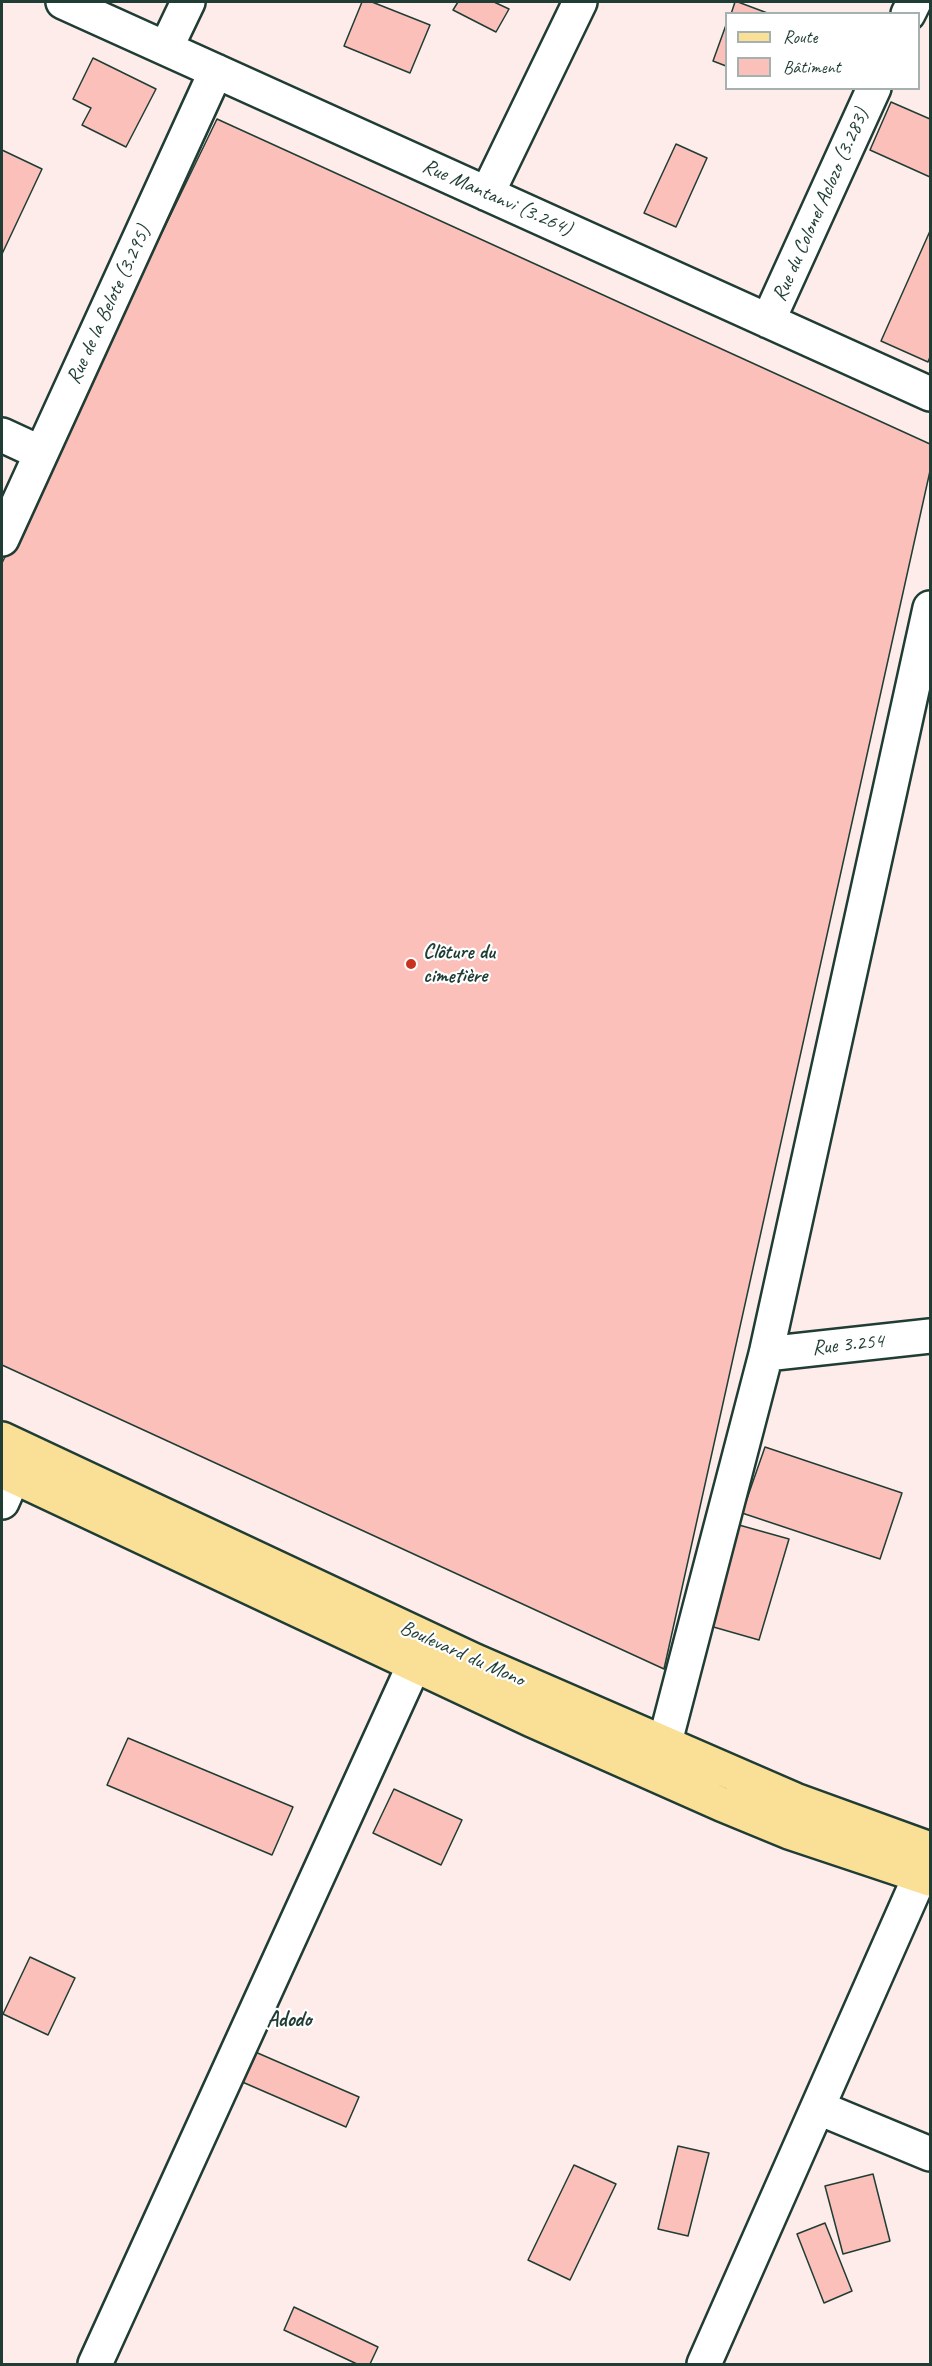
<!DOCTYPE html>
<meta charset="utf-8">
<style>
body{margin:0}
#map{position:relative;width:932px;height:2366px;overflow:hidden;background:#feecea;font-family:Caveat,sans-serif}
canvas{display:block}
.frame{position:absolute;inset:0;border:3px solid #1f3d34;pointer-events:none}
.legend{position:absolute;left:725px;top:12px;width:195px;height:78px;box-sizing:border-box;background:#fff;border:2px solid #a5b1ae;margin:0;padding:8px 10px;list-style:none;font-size:18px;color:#1f3d34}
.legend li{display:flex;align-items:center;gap:12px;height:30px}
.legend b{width:30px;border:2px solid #a5b1ae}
</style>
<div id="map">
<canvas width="932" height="2366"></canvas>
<div class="frame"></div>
<ul class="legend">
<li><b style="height:8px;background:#fadf96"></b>Route</li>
<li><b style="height:16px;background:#fcc0ba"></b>Bâtiment</li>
</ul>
</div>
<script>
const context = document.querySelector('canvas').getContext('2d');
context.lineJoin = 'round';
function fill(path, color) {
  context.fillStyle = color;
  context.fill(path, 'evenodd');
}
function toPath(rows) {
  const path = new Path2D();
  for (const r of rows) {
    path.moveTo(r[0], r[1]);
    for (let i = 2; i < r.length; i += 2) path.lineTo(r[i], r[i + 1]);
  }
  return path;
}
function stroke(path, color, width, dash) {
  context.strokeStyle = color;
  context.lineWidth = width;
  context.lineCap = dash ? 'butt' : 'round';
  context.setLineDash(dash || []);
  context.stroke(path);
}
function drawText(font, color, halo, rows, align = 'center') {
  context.font = font + ' Caveat,sans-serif';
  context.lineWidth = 4.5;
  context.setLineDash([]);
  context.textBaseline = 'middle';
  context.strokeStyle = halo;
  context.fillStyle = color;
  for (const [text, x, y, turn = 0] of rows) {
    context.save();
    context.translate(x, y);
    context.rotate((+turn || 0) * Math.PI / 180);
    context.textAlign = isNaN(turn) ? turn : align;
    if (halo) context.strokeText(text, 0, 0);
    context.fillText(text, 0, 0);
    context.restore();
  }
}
const building = toPath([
 [362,2,372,2,430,25,410,73,344,46,362,2],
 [458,2,494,2,509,9,496,32,453,10,458,2],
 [735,2,738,2,770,14,731,14,735,2],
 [726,25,726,66,713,61,726,25],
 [93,58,156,89,126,147,82,125,91,108,73,99,93,58],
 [891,102,930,119,930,177,870,150,891,102],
 [217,119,930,444,930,471,664,1669,2,1365,2,563,217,119],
 [676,144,707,158,676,227,644,213,676,144],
 [2,150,42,169,2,254,2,150],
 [930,231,930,357,928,362,881,341,930,231],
 [765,1447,902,1493,880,1559,742,1513,765,1447],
 [739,1525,789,1539,759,1640,710,1626,739,1525],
 [128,1738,293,1807,272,1855,107,1785,128,1738],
 [394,1789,462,1820,441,1865,373,1833,394,1789],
 [30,1957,75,1978,48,2035,3,2014,30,1957],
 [253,2051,359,2097,346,2127,240,2081,253,2051],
 [678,2146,709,2153,688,2236,658,2229,678,2146],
 [574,2165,616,2184,570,2280,528,2260,574,2165],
 [873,2174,890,2241,843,2254,825,2186,873,2174],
 [825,2223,852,2291,824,2303,797,2234,825,2223],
 [294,2307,378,2347,370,2364,357,2364,284,2330,294,2307]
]);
fill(building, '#fcc0ba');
stroke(building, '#1f3d34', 1.5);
const street = toPath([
 [63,2,930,394],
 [908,14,914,2],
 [166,48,188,2],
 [487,194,580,2],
 [768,321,874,88],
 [2,435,41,453],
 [2,539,216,71],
 [766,1354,930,1336],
 [2,1502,13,1477],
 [665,1742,766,1354,930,608],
 [819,2108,930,2154],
 [95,2364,414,1665],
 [704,2364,920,1876]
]);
const primary = toPath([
 [2,1439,475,1661,795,1800,930,1849],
 [2,1471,532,1720,721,1804,789,1832,930,1879]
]);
stroke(street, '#1f3d34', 38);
stroke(primary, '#1f3d34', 38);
stroke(street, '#fff', 33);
stroke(primary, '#fadf96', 33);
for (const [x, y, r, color] of [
 [411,964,6,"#c8321e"]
]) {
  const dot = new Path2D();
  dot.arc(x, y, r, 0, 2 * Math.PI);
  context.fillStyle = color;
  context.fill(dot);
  stroke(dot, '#fff', 2);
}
drawText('21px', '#1f3d34', '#fff', [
 ["Rue Mantanvi (3.264)",497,198,24],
 ["Rue du Colonel Aclozo (3.283)",821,205,-66],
 ["Rue de la Belote (3.295)",109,305,-65],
 ["Rue 3.254",848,1345,-6],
 ["Boulevard du Mono",462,1654,24]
]);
drawText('bold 21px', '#1f3d34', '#fff', [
 ["Clôture du",423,952],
 ["cimetière",423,976]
], 'left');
drawText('bold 22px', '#1f3d34', '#fff', [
 ["Adodo",289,2020]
]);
</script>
